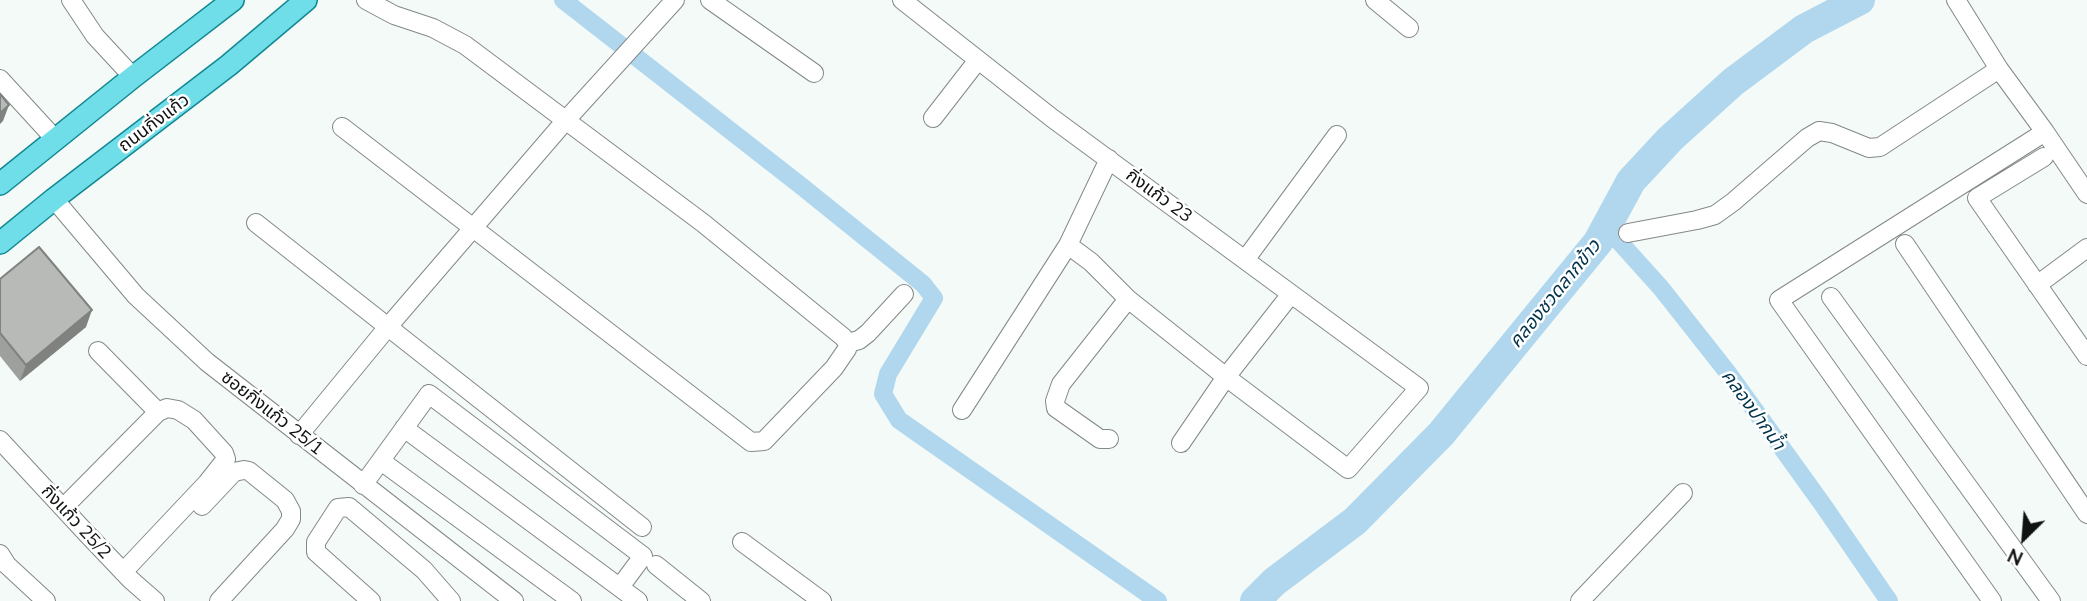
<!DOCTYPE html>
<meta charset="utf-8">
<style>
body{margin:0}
#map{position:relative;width:2087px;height:601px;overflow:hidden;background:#f4faf8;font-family:Mulish,sans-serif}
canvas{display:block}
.north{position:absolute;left:1989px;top:503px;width:70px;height:70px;-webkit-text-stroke:5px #fff;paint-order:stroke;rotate:205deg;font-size:19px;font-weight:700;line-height:28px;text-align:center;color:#101212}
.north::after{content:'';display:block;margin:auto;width:24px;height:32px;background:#101212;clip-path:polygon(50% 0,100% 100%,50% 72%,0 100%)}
</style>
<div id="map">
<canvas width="2087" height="601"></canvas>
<div class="north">N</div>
</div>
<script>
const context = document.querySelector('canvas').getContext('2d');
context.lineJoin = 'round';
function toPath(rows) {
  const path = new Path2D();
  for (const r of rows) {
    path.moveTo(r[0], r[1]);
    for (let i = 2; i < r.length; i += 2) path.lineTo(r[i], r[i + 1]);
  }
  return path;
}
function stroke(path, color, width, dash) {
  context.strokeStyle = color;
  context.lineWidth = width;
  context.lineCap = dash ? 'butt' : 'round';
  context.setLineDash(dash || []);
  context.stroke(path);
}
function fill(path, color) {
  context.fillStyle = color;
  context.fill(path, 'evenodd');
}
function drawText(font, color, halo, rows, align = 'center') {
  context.font = font + ' Mulish,"Noto Sans Thai",sans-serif';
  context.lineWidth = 5;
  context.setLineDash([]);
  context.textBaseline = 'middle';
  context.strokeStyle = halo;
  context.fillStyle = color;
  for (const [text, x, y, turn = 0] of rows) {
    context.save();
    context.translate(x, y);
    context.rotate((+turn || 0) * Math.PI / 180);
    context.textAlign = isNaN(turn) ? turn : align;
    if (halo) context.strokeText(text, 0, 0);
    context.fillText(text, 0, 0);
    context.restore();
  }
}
stroke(toPath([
 [563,0,800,185,923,284,934,298,888,374,883,394,899,420,1158,601],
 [1606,227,1661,288,1728,373,1823,505,1889,601]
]), '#b0d7ee', 18);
stroke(toPath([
 [1255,601,1274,582,1355,521,1441,434,1598,242,1631,181,1670,139,1733,82,1804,29,1860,0]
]), '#b0d7ee', 30);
const minor = toPath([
 [71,0,95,36,133,77],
 [710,0,814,73],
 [902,0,1052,118,1419,388,1348,469,1226,377,1128,299,1091,262,1068,245],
 [1375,0,1409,28],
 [1956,0,1999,69,2045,132,1779,300,1992,601],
 [0,79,55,139],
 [933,118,978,60],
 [342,127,751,442,764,441,834,368,847,349,848,343,843,337,703,223,465,45,433,28,394,15,366,0],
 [2045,132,2087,194],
 [2044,157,1977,198,2087,356],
 [54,199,136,296,207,362,514,601],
 [256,223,642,527],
 [1628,233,1697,220,1715,215,1733,202,1807,138,1819,131,1832,133,1869,148,1880,147,1999,69],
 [1905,244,2087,514],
 [1245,260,1337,135],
 [2037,285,2087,248],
 [1831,297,2051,601],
 [848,343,859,340,868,333,904,294],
 [98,351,158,412],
 [962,410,1068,245,1109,159],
 [404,428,638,601],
 [299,435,387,328,566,120,675,0],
 [1109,439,1100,439,1056,408,1055,401,1061,384,1128,299],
 [0,440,88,535,131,580,155,601],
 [1181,443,1226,377,1291,294],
 [381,461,572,601],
 [363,485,429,394,643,556,620,587],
 [202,506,234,472,244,470,249,471,285,500,291,511,291,519,285,529,219,601],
 [63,508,158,412,167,408,178,410,194,420,224,453,226,459,207,483,123,572],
 [742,542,822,601],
 [0,554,7,565,46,601],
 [656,565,701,601],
 [371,601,316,552,316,542,338,508,349,507,424,570,451,601],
 [1580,601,1683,493]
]);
const major = toPath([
 [0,184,133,77,233,0],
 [0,243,54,199,229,65,306,0]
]);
stroke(minor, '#838987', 20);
stroke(major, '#118893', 24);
stroke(minor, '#fff', 18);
stroke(major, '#70dee8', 21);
fill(toPath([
 [0,279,86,327,20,381,0,356]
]), '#9da09d');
fill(toPath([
 [9,105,3,121,0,124,0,113],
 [92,310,86,327,20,381,26,365]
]), '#80827f');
const building = toPath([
 [0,94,9,105,0,113,0,94],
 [39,247,92,310,26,365,0,333,0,279,39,247]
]);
fill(building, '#b7bab6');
stroke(building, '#80827f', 2);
drawText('18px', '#101212', '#fff', [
 ["ถนนกิ่งแก้ว",154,123,-37],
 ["กิ่งแก้ว 23",1159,196,36],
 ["ซอยกิ่งแก้ว 25/1",272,413,38],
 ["กิ่งแก้ว 25/2",76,522,47]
]);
drawText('italic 19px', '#00334b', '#fff', [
 ["คลองชวดลากข้าว",1555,294,-51],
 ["คลองปากน้ำ",1753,410,54]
]);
</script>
